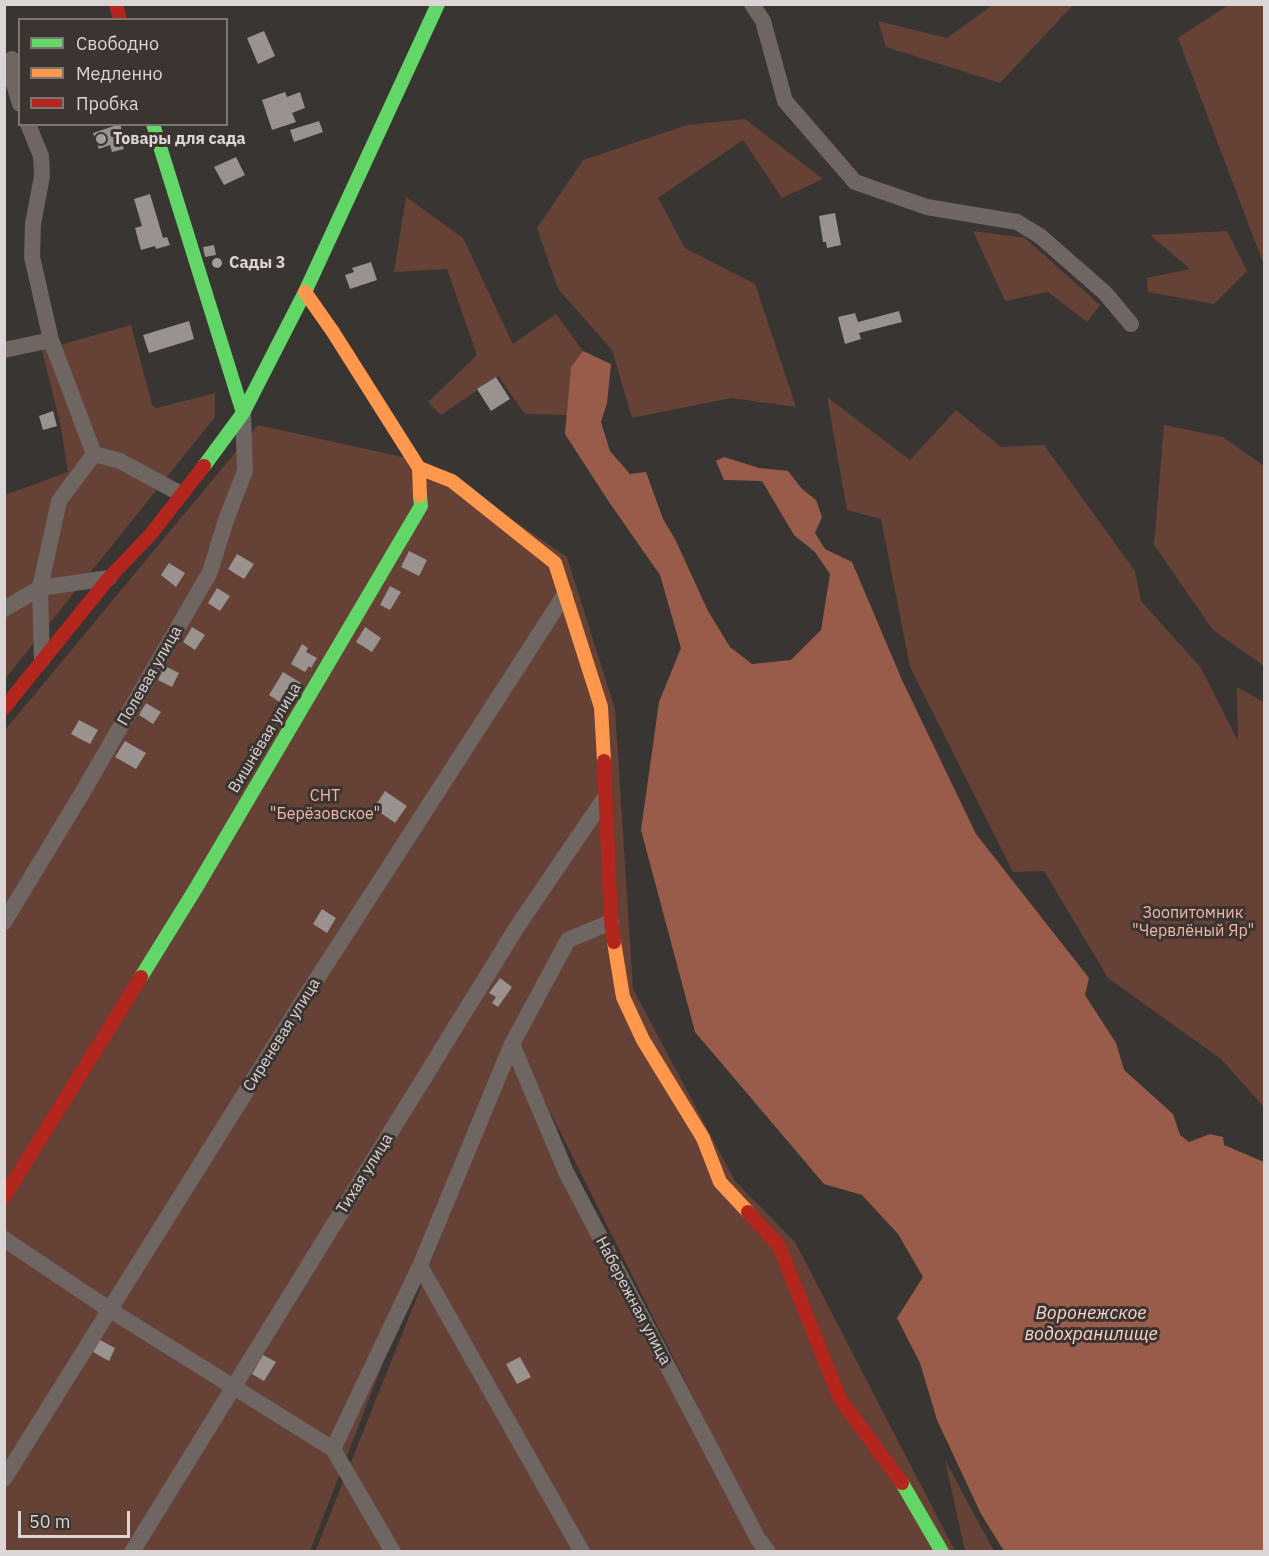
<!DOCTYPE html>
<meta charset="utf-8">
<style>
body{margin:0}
#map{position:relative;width:1269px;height:1556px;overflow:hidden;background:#393533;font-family:"IBM Plex Sans",sans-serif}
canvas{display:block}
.frame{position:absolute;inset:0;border:6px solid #dbd6d5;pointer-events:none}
.legend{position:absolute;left:18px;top:18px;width:210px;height:108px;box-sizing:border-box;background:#3b3431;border:2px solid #7b7573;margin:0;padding:8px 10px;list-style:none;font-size:18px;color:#dbd6d5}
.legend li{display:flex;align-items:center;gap:12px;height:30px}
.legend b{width:30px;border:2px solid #7b7573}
.scale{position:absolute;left:18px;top:1511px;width:112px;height:27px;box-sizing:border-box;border:3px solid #dbd6d5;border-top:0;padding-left:8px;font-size:18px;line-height:21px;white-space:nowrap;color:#dbd6d5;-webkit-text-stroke:4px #3b3431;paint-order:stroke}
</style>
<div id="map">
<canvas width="1269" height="1556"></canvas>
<div class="frame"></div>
<ul class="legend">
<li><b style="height:8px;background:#63d668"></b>Свободно</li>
<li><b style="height:8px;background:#ff974d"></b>Медленно</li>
<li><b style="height:8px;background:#b3261e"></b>Пробка</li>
</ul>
<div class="scale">50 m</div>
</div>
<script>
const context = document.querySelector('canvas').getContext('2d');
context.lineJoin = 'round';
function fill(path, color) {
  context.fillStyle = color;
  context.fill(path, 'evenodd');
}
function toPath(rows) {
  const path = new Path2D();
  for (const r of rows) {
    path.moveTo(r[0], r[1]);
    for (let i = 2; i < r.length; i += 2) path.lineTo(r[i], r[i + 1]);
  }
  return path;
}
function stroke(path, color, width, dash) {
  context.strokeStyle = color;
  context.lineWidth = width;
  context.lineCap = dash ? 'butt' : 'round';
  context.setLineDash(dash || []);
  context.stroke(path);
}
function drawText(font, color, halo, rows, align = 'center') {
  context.font = font + ' "IBM Plex Sans",sans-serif';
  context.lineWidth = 6;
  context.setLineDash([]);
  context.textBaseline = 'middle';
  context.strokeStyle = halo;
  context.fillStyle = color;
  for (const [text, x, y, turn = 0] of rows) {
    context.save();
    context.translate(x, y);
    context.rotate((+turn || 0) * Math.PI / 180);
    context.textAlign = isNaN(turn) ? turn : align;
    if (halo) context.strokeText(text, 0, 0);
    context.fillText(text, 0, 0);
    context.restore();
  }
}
fill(toPath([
 [994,4,1073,5,1000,83,886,47,878,21,947,38],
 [1230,4,1264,5,1264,265,1178,38],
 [745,119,823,179,782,198,743,140,658,198,685,248,755,284,796,407,731,398,632,418,612,350,558,289,537,228,583,160,687,125],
 [406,197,463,238,513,344,556,314,583,351,571,367,567,415,525,414,498,376,441,415,428,402,477,355,447,269,394,272],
 [973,231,1025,238,1100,305,1087,322,1048,292,1005,301],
 [1227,231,1247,271,1214,304,1148,292,1147,278,1190,269,1150,235],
 [131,325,152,405,157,408,215,393,215,417,5,679,5,495,68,472,61,427,42,350],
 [827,397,910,460,956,410,1001,447,1044,445,1135,571,1141,601,1201,668,1238,741,1237,687,1264,702,1264,1107,1221,1059,1108,978,1044,871,1013,872,910,667,881,519,847,510],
 [258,425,429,463,567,557,615,709,633,989,735,1181,795,1242,955,1551,776,1551,763,1536,511,1034,310,1551,5,1552,5,730],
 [1164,425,1223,437,1264,466,1264,666,1213,630,1154,545],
 [512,1059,768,1551,315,1552],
 [945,1460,994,1551,965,1551]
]), '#654136');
fill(toPath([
 [583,351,611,364,607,403,601,422,610,451,630,474,646,472,663,519,675,539,708,611,730,647,752,664,791,660,821,630,830,574,815,552,794,535,762,481,724,480,716,461,724,457,759,468,788,471,802,489,816,500,822,517,815,533,825,549,852,562,902,680,976,834,1089,978,1085,995,1116,1043,1124,1070,1173,1114,1180,1135,1189,1142,1210,1134,1223,1137,1224,1145,1264,1162,1264,1551,1004,1551,981,1514,937,1420,920,1363,897,1318,923,1277,898,1234,862,1195,824,1184,695,1032,641,830,659,702,681,648,660,575,609,502,565,434,571,367]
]), '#995c4b');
fill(toPath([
 [264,31,275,56,258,64,247,38],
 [285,92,287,97,300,92,305,108,292,113,296,122,272,130,262,100],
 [319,121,323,132,294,142,290,130],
 [120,124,125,140,121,141,124,149,112,152,110,145,99,149,93,133],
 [236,157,245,175,224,185,214,167],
 [150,194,163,238,167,237,170,245,156,249,155,246,141,250,135,228,142,226,134,199],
 [835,213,841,245,827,248,826,242,823,242,819,216],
 [214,245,216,255,205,257,203,247],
 [371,262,377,280,350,289,345,275,354,272,352,268],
 [899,311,902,322,859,333,861,339,845,344,838,317,855,313,858,322],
 [189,321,194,339,149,353,143,335],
 [496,377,510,399,491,411,477,389],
 [53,411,57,426,43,430,39,416],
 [409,551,427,560,419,576,401,567],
 [237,554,254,564,244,579,228,569],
 [169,563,185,573,176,587,161,575],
 [390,586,401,592,390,610,380,605],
 [217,588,230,596,220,611,208,603],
 [192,627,205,635,195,650,183,642],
 [365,627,381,638,372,652,356,642],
 [302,644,308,648,306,652,317,658,311,668,309,666,305,672,291,664],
 [165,666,179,673,172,687,158,680],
 [283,672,301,683,287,707,269,695],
 [146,703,161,712,153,724,139,715],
 [79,720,98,730,90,744,71,734],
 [125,741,146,753,136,769,115,757],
 [385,791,407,806,395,823,374,808],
 [322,909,336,918,327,933,313,924],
 [500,978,512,987,498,1007,492,1003,496,997,489,993],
 [100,1340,115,1348,109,1361,93,1352],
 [263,1355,276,1362,264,1381,252,1374],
 [520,1357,531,1377,517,1384,506,1364]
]), '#99928f');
stroke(toPath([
 [752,4,763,21,785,101,855,182,927,207,1017,222,1040,236,1105,293,1131,324],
 [12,59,12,78,20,104],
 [28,124,41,156,42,176,33,224,32,257,51,340,94,454,59,501,40,588,42,660],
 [4,350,51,340],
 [94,454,120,461,181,494],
 [4,609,40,588,109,578],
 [4,922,81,795,210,572,226,520,245,471,243,413],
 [512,1044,566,1172,758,1539,768,1552],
 [4,1239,110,1310,333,1449,393,1552],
 [420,1266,582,1552],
 [333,1449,420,1266,512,1044,568,940,611,922],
 [4,1479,302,1002,565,594],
 [132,1552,517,927,604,799]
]), '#6f6563', 16);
stroke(toPath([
 [153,124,243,413],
 [204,466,243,413,305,292,438,4],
 [141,977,196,888,421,506,420,496],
 [902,1483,942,1552]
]), '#63d668', 14);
stroke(toPath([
 [305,292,333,332,419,468,420,496],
 [419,468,452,481,555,563,601,707,604,761],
 [614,942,623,997,643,1040,703,1138,720,1182,748,1212]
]), '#ff974d', 14);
stroke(toPath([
 [116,4,120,20],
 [4,708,109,578,151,534,204,466],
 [604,761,611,922,614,942],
 [4,1197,141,977],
 [748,1212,779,1246,840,1399,902,1483]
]), '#b3261e', 14);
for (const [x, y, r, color] of [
 [101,139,6,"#a29e9c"],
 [217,263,6,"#a29e9c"]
]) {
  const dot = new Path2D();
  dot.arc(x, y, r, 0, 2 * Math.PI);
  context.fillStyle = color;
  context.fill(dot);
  stroke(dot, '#3b3431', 2);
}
drawText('bold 16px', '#dbd6d5', '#3b3431', [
 ["Товары для сада",113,139],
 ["Сады 3",229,263]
], 'left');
drawText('16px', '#dbd6d5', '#3b3431', [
 ["Полевая улица",150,676,-60],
 ["Вишнёвая улица",265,738,-59],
 ["Сиреневая улица",282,1035,-58],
 ["Тихая улица",365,1174,-58],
 ["Набережная улица",633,1301,62]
]);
drawText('16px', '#f2b8a7', '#3b3431', [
 ["СНТ",325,796],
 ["\"Берёзовское\"",325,814],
 ["Зоопитомник",1193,913],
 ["\"Червлёный Яр\"",1193,931]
]);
drawText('italic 18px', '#fdd5c9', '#3b3431', [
 ["Воронежское",1091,1314],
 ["водохранилище",1091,1335]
]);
</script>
